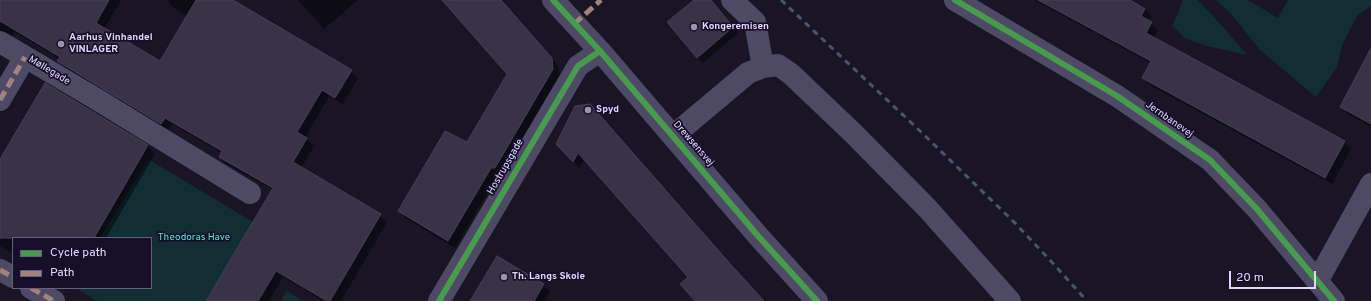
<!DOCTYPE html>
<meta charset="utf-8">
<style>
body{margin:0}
#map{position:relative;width:1371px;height:301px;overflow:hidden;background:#191524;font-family:Overpass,sans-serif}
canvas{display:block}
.legend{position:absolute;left:12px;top:237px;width:140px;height:52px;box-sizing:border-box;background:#160f2a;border:1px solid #675f7f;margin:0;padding:5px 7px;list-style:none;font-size:12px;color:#e0d7ff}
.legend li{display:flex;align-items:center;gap:8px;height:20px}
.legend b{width:20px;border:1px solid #675f7f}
.scale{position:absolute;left:1229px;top:271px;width:87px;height:18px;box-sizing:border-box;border:2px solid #e0d7ff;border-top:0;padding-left:5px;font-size:12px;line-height:14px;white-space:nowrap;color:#e0d7ff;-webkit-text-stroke:3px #160f2a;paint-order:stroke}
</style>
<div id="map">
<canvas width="1371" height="301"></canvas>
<ul class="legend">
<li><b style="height:5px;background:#469c4c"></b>Cycle path</li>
<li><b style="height:5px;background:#a18479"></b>Path</li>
</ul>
<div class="scale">20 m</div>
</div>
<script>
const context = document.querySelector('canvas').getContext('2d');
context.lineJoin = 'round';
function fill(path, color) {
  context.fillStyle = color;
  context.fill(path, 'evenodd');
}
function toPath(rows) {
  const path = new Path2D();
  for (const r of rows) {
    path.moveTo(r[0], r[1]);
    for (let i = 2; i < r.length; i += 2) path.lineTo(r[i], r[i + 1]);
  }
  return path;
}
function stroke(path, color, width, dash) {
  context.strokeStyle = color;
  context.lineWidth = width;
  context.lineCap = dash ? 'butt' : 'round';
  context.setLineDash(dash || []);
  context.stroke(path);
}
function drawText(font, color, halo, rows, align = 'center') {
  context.font = font + ' Overpass,sans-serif';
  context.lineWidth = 3.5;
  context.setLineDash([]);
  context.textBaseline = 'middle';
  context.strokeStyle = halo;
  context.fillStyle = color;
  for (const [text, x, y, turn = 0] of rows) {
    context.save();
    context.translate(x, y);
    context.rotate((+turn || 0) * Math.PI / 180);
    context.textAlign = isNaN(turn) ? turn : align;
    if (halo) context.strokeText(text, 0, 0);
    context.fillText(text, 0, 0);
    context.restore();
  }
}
fill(toPath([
 [1183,0,1198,0,1225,29,1247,55,1203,45,1185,38,1172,26],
 [1216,0,1248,0,1278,18,1288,0,1371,0,1371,6,1357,16,1342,45,1337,67,1316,97,1260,50,1231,14],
 [148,159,253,222,206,301,97,301,76,288,151,288,151,238,100,238],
 [286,291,305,301,281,301]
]), '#122e32');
fill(toPath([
 [0,0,121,0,104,29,160,63,188,16,175,9,168,2,169,0,231,0,351,71,358,78,343,104,329,96,305,138,314,146,301,168,380,215,387,222,341,301,324,301,283,277,269,301,207,301,273,190,227,164,220,157,222,153,172,124,168,130,66,68,59,61,60,59,15,32,11,37,0,39],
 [298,0,358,0,324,29],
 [444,0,498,0,518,20,558,66,560,76,502,174,498,175,455,248,406,218,399,211,467,144,508,74],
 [695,0,711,0,738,33,703,63,697,57],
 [1034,0,1127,0,1145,9,1152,16,1149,21,1158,30,1154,38,1344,142,1351,149,1332,184,1150,85,1143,78,1151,63],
 [1371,51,1371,126,1348,114,1341,107],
 [45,84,148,146,155,154,106,238,13,238,13,254,0,246,0,161],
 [596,111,763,301,696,301,689,277,585,158,579,167,557,144],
 [543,285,550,292,544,301,472,301]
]), '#0007');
const building = toPath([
 [0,0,109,0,96,23,160,61,196,0,233,0,352,70,335,98,322,90,297,132,307,138,293,162,381,214,330,301,327,301,276,271,258,301,206,301,273,188,219,157,222,151,165,118,161,124,57,61,60,57,0,21,0,0],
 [442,0,501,0,552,58,553,69,495,168,491,168,448,241,398,211,445,131,467,142,507,74,442,0],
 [694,0,711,0,733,27,697,58,667,22,694,0],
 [1038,0,1130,0,1145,9,1141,16,1152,22,1146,33,1345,141,1325,178,1142,78,1151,61,1038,0],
 [1371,48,1371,124,1340,107,1371,48],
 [45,83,148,145,94,238,0,238,0,159,45,83],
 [590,104,725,258,764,301,695,301,680,284,688,277,578,153,573,162,556,144,575,106,590,104],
 [497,256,544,284,534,301,470,301,497,256]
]);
fill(building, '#383346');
stroke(building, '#464057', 1);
stroke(toPath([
 [553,0,600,51,759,237,817,301],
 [732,0,755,22,763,67],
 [955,0,1117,96,1210,160,1256,208,1334,301],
 [0,42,98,100,250,193],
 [0,100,25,57],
 [673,136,748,73,763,67,778,65,791,74,854,134,927,208,1010,301],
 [0,270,13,277],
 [1318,280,1371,184],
 [31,288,54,301],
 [439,301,578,66,600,51]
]), '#4e4965', 22);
stroke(toPath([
 [781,0,920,131,1013,221,1049,259,1087,301]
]), '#47576e', 3, [6, 5]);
stroke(toPath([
 [574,24,601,0],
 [0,100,25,57],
 [0,270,13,277],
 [31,288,54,301]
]), '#a18479', 5, [10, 5]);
stroke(toPath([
 [553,0,600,51,759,237,817,301],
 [955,0,1117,96,1210,160,1256,208,1334,301],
 [439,301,578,66,600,51]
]), '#469c4c', 6);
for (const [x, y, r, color] of [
 [694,27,4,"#9a93b2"],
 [61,44,4,"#9a93b2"],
 [588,110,4,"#9a93b2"],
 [504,277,4,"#9a93b2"]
]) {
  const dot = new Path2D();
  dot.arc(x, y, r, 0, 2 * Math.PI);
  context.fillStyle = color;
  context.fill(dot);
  stroke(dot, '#160f2a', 1.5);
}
drawText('bold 10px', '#e0d7ff', '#160f2a', [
 ["Kongeremisen",702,27],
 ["Aarhus Vinhandel",69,38],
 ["VINLAGER",69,50],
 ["Spyd",596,110],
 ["Th. Langs Skole",512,277]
], 'left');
drawText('10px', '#e0d7ff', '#160f2a', [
 ["Møllegade",49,71,31],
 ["Jernbanevej",1169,120,35],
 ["Drewsensvej",693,144,49],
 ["Hostrupsgade",506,167,-60]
]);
drawText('10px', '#5be8d3', '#160f2a', [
 ["Theodoras Have",194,238]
]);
</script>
